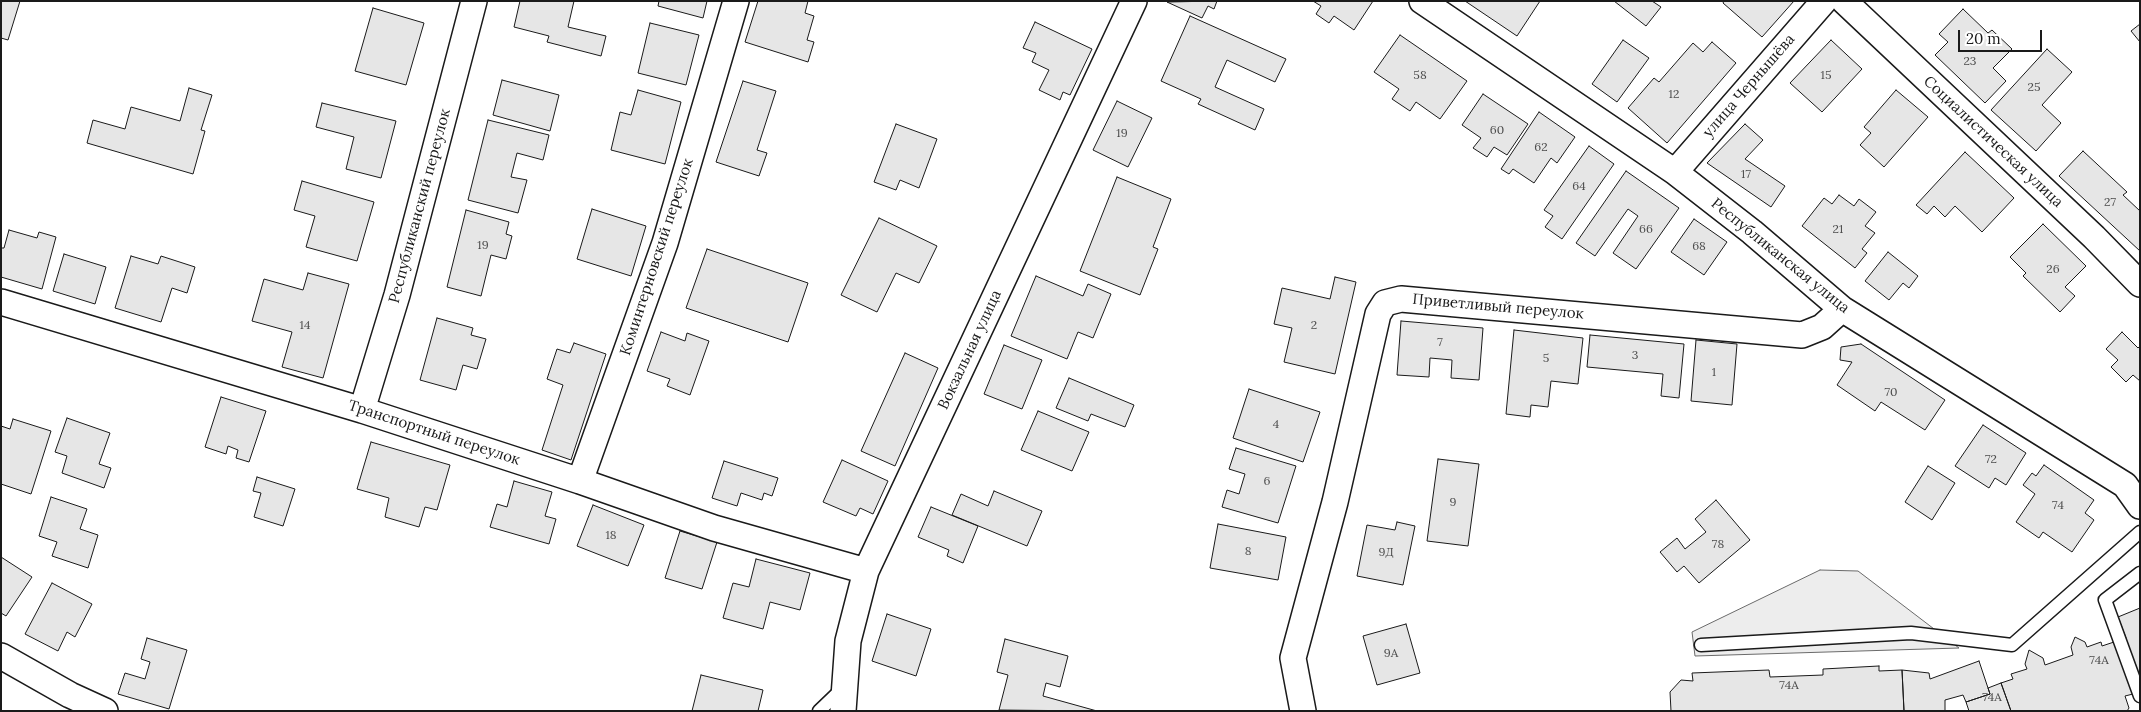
<!DOCTYPE html>
<meta charset="utf-8">
<style>
body{margin:0}
#map{position:relative;width:2141px;height:712px;overflow:hidden;background:#fff;font-family:Lora,serif}
canvas{display:block}
.frame{position:absolute;inset:0;border:2px solid #1a1a1a;pointer-events:none}
.scale{position:absolute;left:1958px;top:30px;width:84px;height:22px;box-sizing:border-box;border:2px solid #1a1a1a;border-top:0;padding-left:6px;font-size:15px;line-height:18px;white-space:nowrap;color:#1a1a1a;-webkit-text-stroke:4px #fff;paint-order:stroke}
</style>
<div id="map">
<canvas width="2141" height="712"></canvas>
<div class="frame"></div>
<div class="scale">20 m</div>
</div>
<script>
const context = document.querySelector('canvas').getContext('2d');
context.lineJoin = 'round';
function fill(path, color) {
  context.fillStyle = color;
  context.fill(path, 'evenodd');
}
function toPath(rows) {
  const path = new Path2D();
  for (const r of rows) {
    path.moveTo(r[0], r[1]);
    for (let i = 2; i < r.length; i += 2) path.lineTo(r[i], r[i + 1]);
  }
  return path;
}
function stroke(path, color, width, dash) {
  context.strokeStyle = color;
  context.lineWidth = width;
  context.lineCap = dash ? 'butt' : 'round';
  context.setLineDash(dash || []);
  context.stroke(path);
}
function drawText(font, color, halo, rows, align = 'center') {
  context.font = font + ' Lora,serif';
  context.lineWidth = 4;
  context.setLineDash([]);
  context.textBaseline = 'middle';
  context.strokeStyle = halo;
  context.fillStyle = color;
  for (const [text, x, y, turn = 0] of rows) {
    context.save();
    context.translate(x, y);
    context.rotate((+turn || 0) * Math.PI / 180);
    context.textAlign = isNaN(turn) ? turn : align;
    if (halo) context.strokeText(text, 0, 0);
    context.fillText(text, 0, 0);
    context.restore();
  }
}
const built = toPath([
 [1820,570,1858,571,1959,648,1695,656,1692,632,1820,570]
]);
fill(built, '#ededed');
stroke(built, '#6a6a6a', 1);
const building = toPath([
 [1,1,20,1,8,40,1,38,1,1],
 [520,1,574,1,568,27,606,36,601,56,547,42,549,36,514,27,520,1],
 [659,1,707,1,703,18,658,6,659,1],
 [758,1,808,1,805,13,814,16,807,40,814,42,808,62,745,42,758,1],
 [1217,1,1214,9,1208,6,1202,18,1167,2,1217,1],
 [1313,1,1373,1,1354,30,1334,16,1329,23,1316,14,1321,6,1313,1],
 [1465,1,1540,1,1517,36,1465,1],
 [1614,1,1652,1,1661,7,1646,26,1614,1],
 [1724,1,1794,1,1762,37,1723,3,1724,1],
 [373,8,424,23,406,85,355,71,373,8],
 [1963,9,1988,33,1992,30,2012,49,1993,68,2006,81,1985,103,1935,55,1948,42,1939,34,1963,9],
 [1190,16,1286,59,1275,82,1227,60,1215,87,1264,109,1255,130,1198,104,1201,99,1161,81,1190,16],
 [1035,22,1092,49,1070,95,1063,92,1060,100,1039,90,1049,70,1032,62,1036,53,1023,48,1035,22],
 [650,23,699,35,686,85,638,73,650,23],
 [2140,24,2140,42,2131,31,2140,24],
 [1400,35,1467,81,1440,119,1416,102,1410,111,1392,99,1399,89,1374,72,1400,35],
 [1623,40,1649,58,1617,102,1592,84,1623,40],
 [1831,40,1862,69,1822,112,1790,83,1831,40],
 [1712,42,1736,63,1667,143,1628,108,1654,78,1659,82,1693,43,1703,52,1712,42],
 [2047,49,2072,72,2042,105,2061,123,2036,151,1991,110,2047,49],
 [502,80,559,95,550,131,493,115,502,80],
 [743,81,776,91,757,150,767,153,759,176,716,162,743,81],
 [189,88,212,95,201,130,205,131,193,174,87,143,93,120,125,129,131,107,180,121,189,88],
 [638,90,681,102,665,164,611,150,620,112,631,115,638,90],
 [1896,90,1928,117,1884,167,1860,145,1871,133,1864,127,1896,90],
 [1483,94,1528,124,1507,155,1494,147,1487,157,1473,148,1481,138,1462,125,1483,94],
 [1117,101,1152,118,1128,167,1093,150,1117,101],
 [322,103,396,121,381,178,346,169,354,137,316,127,322,103],
 [1539,112,1575,137,1557,163,1551,158,1534,183,1513,169,1509,174,1501,169,1539,112],
 [488,120,549,135,543,160,517,153,511,177,527,180,518,213,468,200,488,120],
 [896,124,937,139,919,188,900,180,896,190,874,182,896,124],
 [1745,124,1763,140,1745,159,1785,186,1771,207,1707,163,1745,124],
 [1589,146,1614,164,1562,239,1545,227,1553,216,1544,210,1589,146],
 [2083,151,2127,192,2123,195,2140,211,2140,251,2059,176,2083,151],
 [1965,152,2014,198,1982,232,1955,206,1945,217,1934,206,1927,214,1916,205,1965,152],
 [1626,171,1679,208,1636,269,1613,253,1638,216,1628,209,1595,256,1576,243,1626,171],
 [1117,177,1171,199,1153,247,1158,249,1140,295,1080,271,1117,177],
 [302,181,374,202,357,261,306,247,315,216,294,210,302,181],
 [1839,195,1854,206,1859,199,1876,212,1865,226,1875,233,1862,249,1867,253,1855,268,1802,226,1824,198,1832,204,1839,195],
 [592,209,646,226,631,276,577,259,592,209],
 [466,210,509,222,506,234,512,236,506,259,491,255,481,296,447,287,466,210],
 [879,218,937,246,919,283,896,273,877,312,841,295,879,218],
 [1694,219,1727,242,1704,275,1671,252,1694,219],
 [2043,224,2086,266,2065,287,2075,296,2060,312,2023,276,2026,273,2010,257,2043,224],
 [9,230,37,238,39,232,56,237,42,289,1,277,1,248,4,248,9,230],
 [707,249,808,283,788,342,686,308,707,249],
 [1888,252,1918,276,1909,288,1903,283,1889,300,1865,281,1888,252],
 [64,254,106,267,95,304,53,291,64,254],
 [131,256,158,264,161,256,195,267,187,293,172,288,161,322,115,308,131,256],
 [308,273,349,284,323,378,282,367,292,332,252,321,264,279,303,290,308,273],
 [1036,276,1083,296,1088,284,1111,294,1093,338,1078,332,1067,359,1011,336,1036,276],
 [1335,277,1356,282,1335,374,1284,362,1292,328,1274,324,1282,288,1330,299,1335,277],
 [437,318,473,328,471,335,486,339,477,369,463,365,456,390,420,380,437,318],
 [1401,321,1483,328,1479,380,1451,378,1452,360,1430,358,1429,377,1397,375,1401,321],
 [1514,330,1583,338,1578,384,1551,381,1548,407,1531,405,1530,417,1506,414,1514,330],
 [661,332,685,341,687,333,709,341,690,395,667,386,670,379,647,371,661,332],
 [2122,332,2138,348,2140,346,2140,381,2133,375,2126,382,2111,367,2118,360,2106,349,2122,332],
 [1590,335,1684,344,1679,398,1661,396,1663,374,1587,367,1590,335],
 [1696,340,1737,344,1732,405,1691,401,1696,340],
 [574,343,606,354,571,460,542,450,563,385,547,379,557,349,570,353,574,343],
 [1861,344,1945,400,1925,430,1881,402,1875,411,1837,385,1852,362,1840,360,1841,347,1861,344],
 [1004,345,1042,360,1022,409,984,394,1004,345],
 [905,353,938,368,895,466,861,451,905,353],
 [1069,378,1134,405,1125,427,1091,414,1088,421,1056,408,1069,378],
 [1249,389,1320,412,1303,462,1233,438,1249,389],
 [221,397,266,411,249,462,236,458,238,450,228,446,226,454,205,447,221,397],
 [1038,411,1089,432,1072,471,1021,450,1038,411],
 [67,418,110,433,99,464,111,468,104,488,62,473,67,456,55,452,67,418],
 [13,419,51,431,31,494,1,484,1,426,10,429,13,419],
 [1983,425,2026,453,2006,485,1995,478,1989,488,1955,466,1983,425],
 [371,442,450,465,437,510,425,507,419,527,385,517,389,498,357,489,371,442],
 [1236,448,1296,466,1278,523,1222,507,1227,490,1239,494,1245,474,1229,469,1236,448],
 [1438,459,1479,464,1468,546,1427,541,1438,459],
 [842,460,888,481,873,514,860,508,856,516,823,502,842,460],
 [724,461,778,478,772,496,764,493,762,500,741,493,737,506,712,498,724,461],
 [2044,465,2094,500,2085,513,2094,520,2072,552,2043,532,2039,538,2016,522,2035,494,2023,485,2032,473,2036,476,2044,465],
 [1928,466,1955,483,1932,520,1905,502,1928,466],
 [257,477,295,489,283,526,254,517,261,493,253,491,257,477],
 [514,481,552,492,545,516,556,519,549,544,490,527,497,504,507,507,514,481],
 [994,491,1042,511,1027,546,952,515,961,494,988,506,994,491],
 [51,497,87,509,80,529,98,535,88,568,52,556,57,542,39,536,51,497],
 [1716,500,1750,540,1699,583,1684,566,1677,572,1660,552,1677,538,1685,549,1706,532,1695,519,1716,500],
 [593,505,644,525,628,566,577,546,593,505],
 [931,507,978,526,963,563,947,556,949,550,918,537,931,507],
 [1397,522,1415,526,1403,585,1357,576,1367,525,1395,530,1397,522],
 [1218,524,1286,537,1278,580,1210,568,1218,524],
 [680,531,717,542,702,589,665,578,680,531],
 [1,557,32,577,6,616,1,613,1,557],
 [756,559,810,573,800,610,770,602,763,629,723,618,733,583,749,587,756,559],
 [52,583,92,604,75,637,67,632,58,651,25,634,52,583],
 [2140,608,2140,685,2133,694,2125,696,2129,708,2127,711,2011,711,2001,683,2013,679,2011,674,2027,669,2025,664,2029,650,2043,658,2045,665,2073,655,2071,647,2075,637,2085,642,2087,647,2101,642,2102,646,2126,638,2118,617,2140,608],
 [887,614,931,629,916,676,872,661,887,614],
 [1406,624,1420,673,1377,685,1363,636,1406,624],
 [147,638,187,650,169,709,118,694,125,673,145,679,150,662,141,659,147,638],
 [1005,639,1068,656,1060,687,1046,683,1043,696,1097,711,999,710,1008,675,997,672,1005,639],
 [1979,661,1990,694,1966,702,1963,695,1945,700,1945,711,1904,711,1902,670,1929,673,1930,679,1979,661],
 [1879,666,1879,671,1902,670,1904,711,1671,711,1670,692,1681,680,1693,681,1692,673,1769,670,1770,677,1823,675,1823,669,1879,666],
 [701,675,763,690,758,711,692,711,701,675],
 [2001,683,2011,711,1969,711,1966,702,1990,694,1988,688,2001,683]
]);
fill(building, '#e6e6e6');
stroke(building, '#1a1a1a', 1);
const service = toPath([
 [2140,573,2105,600,2140,696],
 [1701,645,1911,633,2012,645,2140,532],
 [819,711,843,688]
]);
const minor = toPath([
 [1422,1,1675,172,1752,232,1842,309,2125,485,2140,506],
 [1844,1,2094,237,2140,284],
 [1675,172,1824,1],
 [1,302,362,410,580,481,714,528,866,571],
 [362,410,397,295,474,1],
 [580,481,665,243,736,1],
 [1,656,70,695,105,711],
 [843,711,848,641,866,571,1134,1],
 [1303,711,1293,658,1335,502,1378,314,1385,303,1401,299,1802,335,1822,327,1842,309]
]);
stroke(service, '#1a1a1a', 15);
stroke(minor, '#1a1a1a', 28);
stroke(service, '#fff', 12);
stroke(minor, '#fff', 25);
drawText('12px', '#4d4d4d', null, [
 ["23",1970,62],
 ["58",1420,76],
 ["15",1826,76],
 ["25",2034,88],
 ["12",1674,95],
 ["60",1497,131],
 ["19",1122,134],
 ["62",1541,148],
 ["17",1746,175],
 ["64",1579,187],
 ["27",2110,203],
 ["66",1646,230],
 ["21",1838,230],
 ["19",483,246],
 ["68",1699,247],
 ["26",2053,270],
 ["14",305,326],
 ["2",1314,326],
 ["7",1440,343],
 ["3",1635,356],
 ["5",1546,359],
 ["1",1714,373],
 ["70",1891,393],
 ["4",1276,425],
 ["72",1991,460],
 ["6",1267,482],
 ["9",1453,503],
 ["74",2058,506],
 ["18",611,536],
 ["78",1718,545],
 ["8",1248,552],
 ["9Д",1386,553],
 ["9А",1391,654],
 ["74А",2099,661],
 ["74А",1789,686],
 ["74А",1992,698]
]);
drawText('15px', '#1a1a1a', '#fff', [
 ["улица Чернышёва",1749,86,-49],
 ["Социалистическая улица",1993,142,43],
 ["Республиканский переулок",420,206,-75],
 ["Республиканская улица",1780,256,39],
 ["Коминтерновский переулок",657,257,-72],
 ["Приветливый переулок",1498,307,5],
 ["Вокзальная улица",970,350,-65],
 ["Транспортный переулок",434,433,18]
]);
</script>
